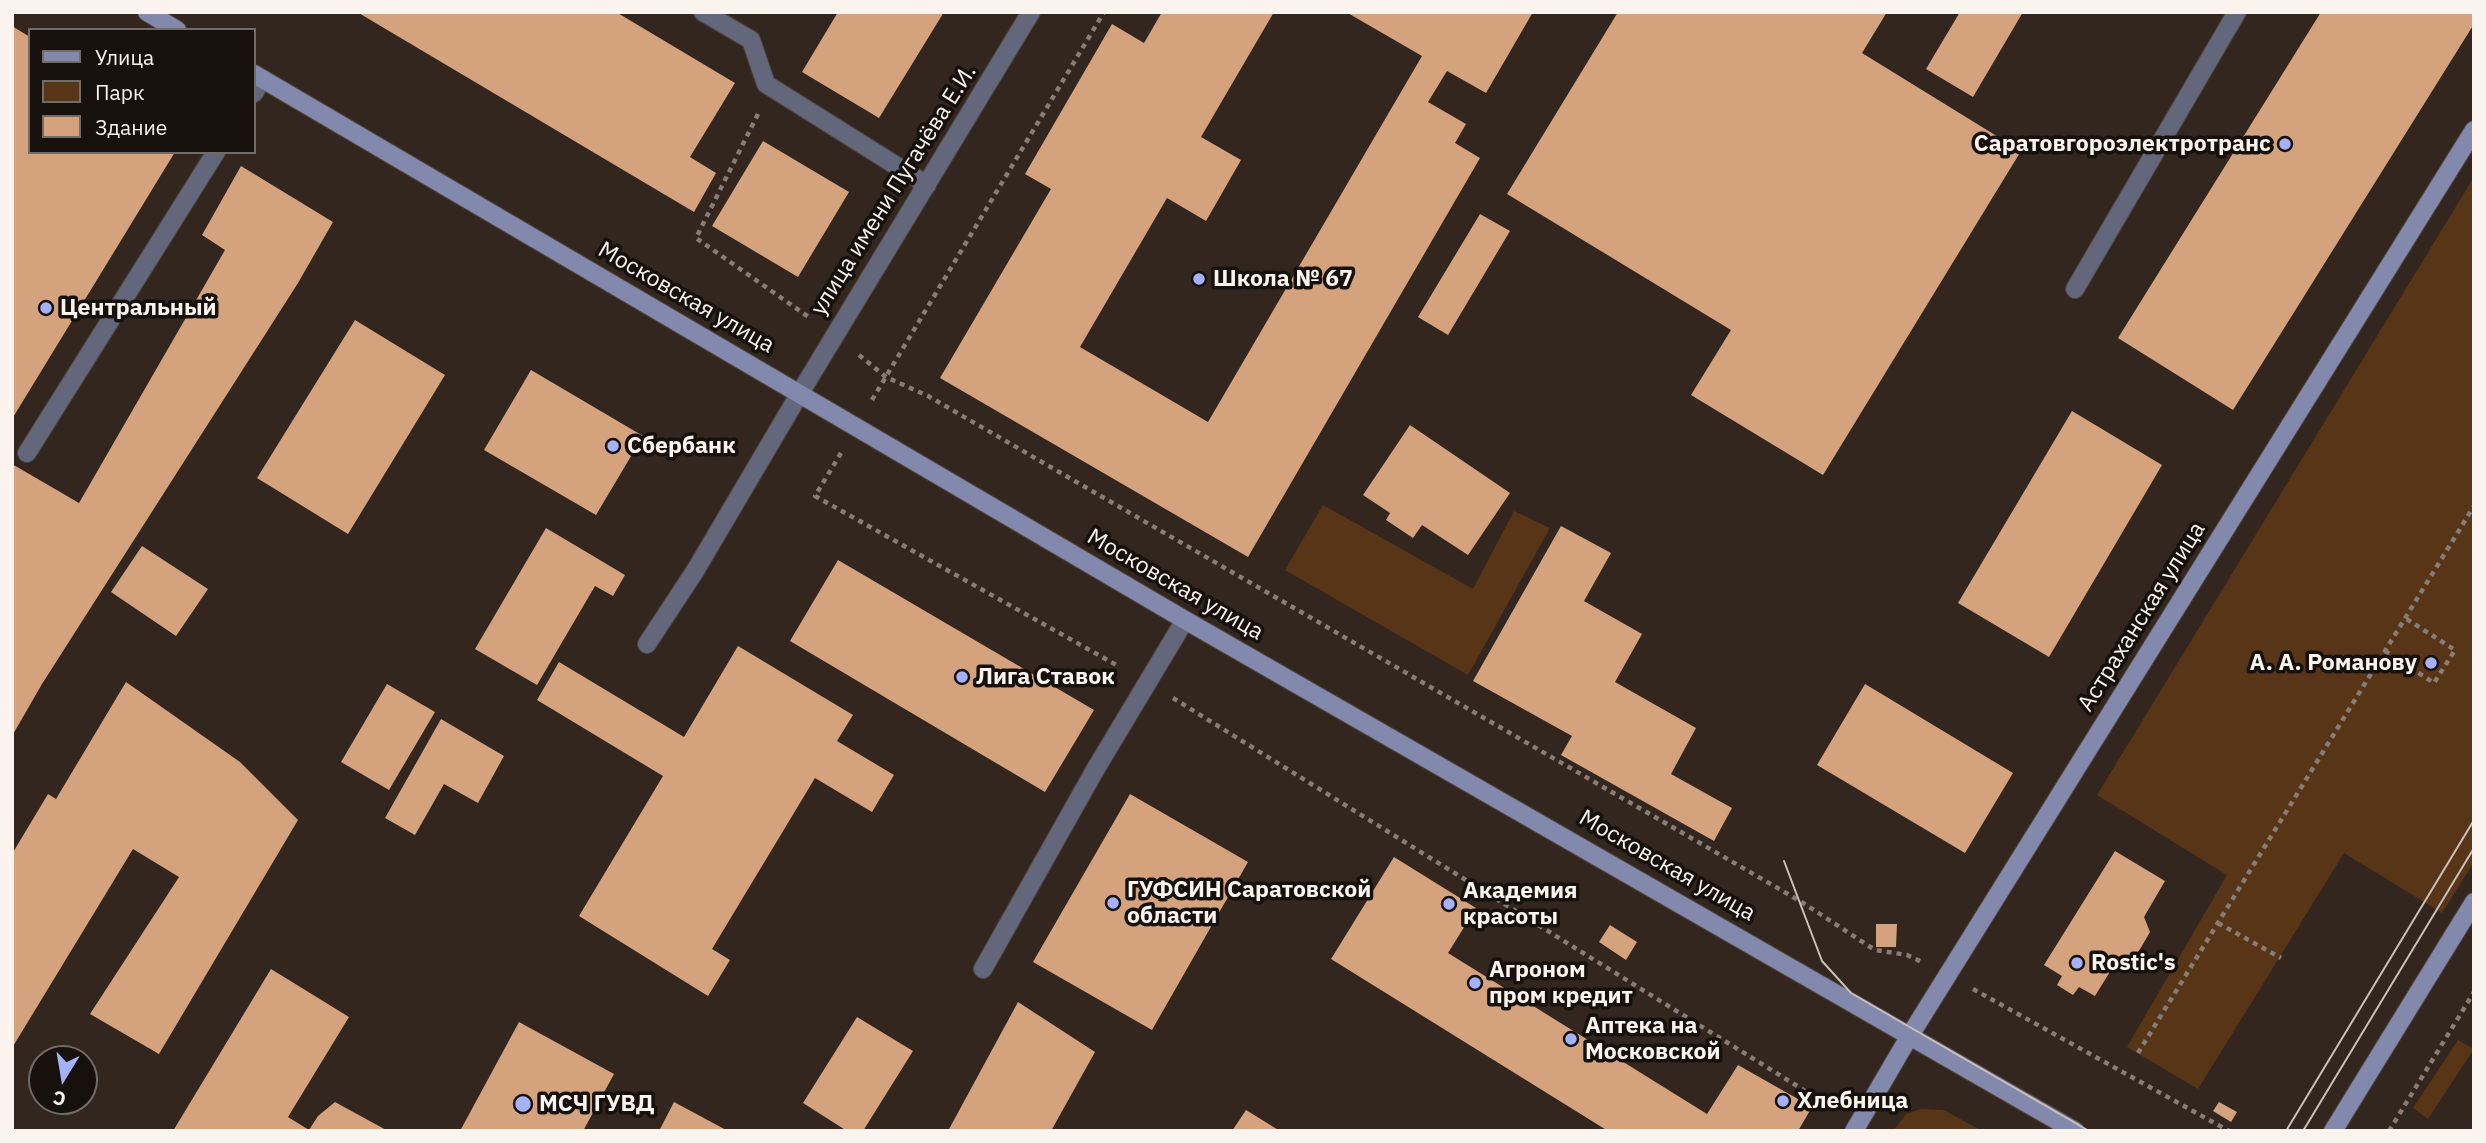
<!DOCTYPE html>
<meta charset="utf-8">
<style>
body{margin:0}
#map{position:relative;width:2486px;height:1143px;overflow:hidden;background:#32261e;font-family:"IBM Plex Sans",sans-serif}
canvas{display:block}
.frame{position:absolute;inset:0;border:14px solid #fbf3ee;pointer-events:none}
.legend{position:absolute;left:28px;top:28px;width:228px;height:126px;box-sizing:border-box;background:#16110d;border:2px solid #726b67;margin:0;padding:9px 12px;list-style:none;font-size:21px;color:#fbf3ee}
.legend li{display:flex;align-items:center;gap:14px;height:35px}
.legend b{width:35px;border:2px solid #726b67}
.north{position:absolute;left:28px;top:1045px;width:70px;height:70px;box-sizing:border-box;background:#16110d;border:2px solid #726b67;border-radius:50%;rotate:191deg;font-size:19px;font-weight:700;line-height:28px;text-align:center;color:#fbf3ee}
.north::after{content:'';display:block;margin:auto;width:24px;height:32px;background:#a6b1fc;clip-path:polygon(50% 0,100% 100%,50% 72%,0 100%)}
</style>
<div id="map">
<canvas width="2486" height="1143"></canvas>
<div class="frame"></div>
<ul class="legend">
<li><b style="height:9px;background:#8389ac"></b>Улица</li>
<li><b style="height:19px;background:#593518"></b>Парк</li>
<li><b style="height:19px;background:#d4a37e"></b>Здание</li>
</ul>
<div class="north">С</div>
</div>
<script>
const context = document.querySelector('canvas').getContext('2d');
context.lineJoin = 'round';
function fill(path, color) {
  context.fillStyle = color;
  context.fill(path, 'evenodd');
}
function toPath(rows) {
  const path = new Path2D();
  for (const r of rows) {
    path.moveTo(r[0], r[1]);
    for (let i = 2; i < r.length; i += 2) path.lineTo(r[i], r[i + 1]);
  }
  return path;
}
function stroke(path, color, width, dash) {
  context.strokeStyle = color;
  context.lineWidth = width;
  context.lineCap = dash ? 'butt' : 'round';
  context.setLineDash(dash || []);
  context.stroke(path);
}
function drawText(font, color, halo, rows, align = 'center') {
  context.font = font + ' "IBM Plex Sans",sans-serif';
  context.lineWidth = 7;
  context.setLineDash([]);
  context.textBaseline = 'middle';
  context.strokeStyle = halo;
  context.fillStyle = color;
  for (const [text, x, y, turn = 0] of rows) {
    context.save();
    context.translate(x, y);
    context.rotate((+turn || 0) * Math.PI / 180);
    context.textAlign = isNaN(turn) ? turn : align;
    if (halo) context.strokeText(text, 0, 0);
    context.fillText(text, 0, 0);
    context.restore();
  }
}
fill(toPath([
 [2474,177,2474,862,2442,913,2344,853,2198,1089,2127,1047,2227,875,2097,795],
 [1323,505,1473,589,1514,511,1550,528,1468,675,1285,570],
 [2458,1040,2474,1049,2428,1119,2413,1108],
 [1921,1109,1944,1110,1982,1131,1893,1131,1906,1114]
]), '#593518');
fill(toPath([
 [357,12,616,12,735,83,690,157,716,173,694,212],
 [838,12,944,12,879,118,802,72],
 [1162,12,1274,12,1201,137,1241,160,1206,221,1167,198,1080,347,1208,422,1422,56,1346,12,1533,12,1486,93,1447,71,1428,102,1466,124,1455,143,1480,158,1248,557,940,378,1051,189,1025,174,1112,24,1144,43],
 [1618,12,1887,12,1862,53,2021,151,1823,475,1691,395,1731,330,1507,194],
 [1960,12,2023,12,1973,97,1926,69],
 [2321,12,2474,12,2474,24,2233,410,2118,338],
 [12,26,30,37,30,152,175,152,12,419],
 [763,141,849,192,798,277,712,226],
 [241,166,333,222,298,283,42,684,12,736,12,464,79,503,225,250,202,235],
 [1480,214,1510,231,1448,335,1418,317],
 [355,320,445,375,348,534,257,478],
 [531,370,643,436,596,515,484,450],
 [2072,411,2162,465,2049,657,1958,603],
 [1410,425,1510,493,1468,555,1422,525,1413,538,1386,520,1390,513,1363,495],
 [1561,526,1611,553,1584,601,1642,634,1615,682,1696,728,1671,774,1732,808,1714,841,1561,755,1572,736,1473,681],
 [546,528,625,575,613,596,595,586,537,685,475,649],
 [142,546,208,589,176,636,111,592],
 [838,560,1094,710,1045,792,790,641],
 [738,646,853,715,837,741,894,775,872,812,815,778,712,949,730,960,708,996,579,916,663,776,537,700,559,662,684,737],
 [126,682,240,762,298,820,159,1054,90,1014,179,877,133,849,12,1048,12,854,48,794,56,799],
 [387,684,435,712,389,790,341,762],
 [1865,684,2013,773,1965,853,1817,765],
 [441,719,504,756,478,803,444,784,415,835,385,818],
 [1130,794,1248,862,1152,1030,1033,962],
 [2115,851,2165,881,2144,917,2150,932,2132,963,2116,962,2095,996,2079,987,2073,995,2057,985,2062,976,2044,965],
 [1394,857,1476,908,1448,953,1707,1114,1738,1065,1812,1107,1798,1131,1608,1131,1331,959],
 [1876,924,1897,924,1896,947,1876,947],
 [1610,925,1637,942,1626,960,1599,942],
 [271,969,349,1017,288,1117,309,1130,318,1116,335,1102,388,1131,173,1131],
 [1018,1002,1095,1052,1051,1131,948,1131],
 [857,1017,913,1051,863,1131,847,1131,803,1103],
 [519,1022,614,1074,583,1131,460,1131],
 [674,1102,728,1131,659,1131],
 [2219,1102,2237,1112,2231,1122,2213,1111],
 [1246,1110,1280,1131,1232,1131]
]), '#d4a37e');
const lane = toPath([
 [703,12,751,40,766,84,927,185],
 [254,93,262,79],
 [2075,289,2237,12],
 [27,453,216,152],
 [647,644,695,571,800,393],
 [983,969,1095,770,1185,620]
]);
const street = toPath([
 [800,393,1031,12]
]);
const secondary = toPath([
 [147,12,177,30],
 [254,74,1185,620,2075,1131],
 [1854,1131,1909,1037,2474,130],
 [2333,1131,2474,902]
]);
stroke(lane, '#4e433b', 20);
stroke(street, '#4e433b', 20);
stroke(secondary, '#4e433b', 20);
stroke(toPath([
 [758,114,696,238,810,318],
 [859,355,886,377,928,396,1800,901,1875,950,1907,955,1922,962],
 [872,400,1104,12],
 [841,453,815,496,1120,667],
 [2385,651,2434,683,2455,650,2405,618],
 [1173,698,1831,1107],
 [2218,923,2281,958],
 [1973,989,2229,1131],
 [2138,1053,2474,506],
 [2389,1131,2474,992]
]), '#877c76', 4.5, [5, 5]);
stroke(lane, '#63677c', 18);
stroke(street, '#63677c', 18);
stroke(secondary, '#8389ac', 18);
stroke(toPath([
 [1784,861,1822,961,1851,993,2089,1131],
 [2286,1131,2474,820],
 [2303,1131,2474,848]
]), '#c9c0ba', 2);
for (const [x, y, r, color] of [
 [2285,144,7,"#a6b1fc"],
 [1199,279,7,"#a6b1fc"],
 [46,308,7,"#a6b1fc"],
 [613,446,7,"#a6b1fc"],
 [2431,663,7,"#a6b1fc"],
 [962,677,7,"#a6b1fc"],
 [1113,903,7,"#a6b1fc"],
 [1449,904,7,"#a6b1fc"],
 [2077,963,7,"#a6b1fc"],
 [1475,983,7,"#a6b1fc"],
 [1571,1039,7,"#a6b1fc"],
 [1783,1101,7,"#a6b1fc"],
 [523,1104,9,"#a6b1fc"]
]) {
  const dot = new Path2D();
  dot.arc(x, y, r, 0, 2 * Math.PI);
  context.fillStyle = color;
  context.fill(dot);
  stroke(dot, '#16110d', 2.5);
}
drawText('bold 23px', '#fbf3ee', '#16110d', [
 ["Саратовгороэлектротранс",2271,144,"right"],
 ["Школа № 67",1213,279],
 ["Центральный",60,308],
 ["Сбербанк",627,446],
 ["А. А. Романову",2417,663,"right"],
 ["Лига Ставок",976,677],
 ["ГУФСИН Саратовской",1127,890],
 ["области",1127,916],
 ["Академия",1463,891],
 ["красоты",1463,917],
 ["Rostic's",2091,963],
 ["Агроном",1489,970],
 ["пром кредит",1489,996],
 ["Аптека на",1585,1026],
 ["Московской",1585,1052],
 ["Хлебница",1797,1101],
 ["МСЧ ГУВД",539,1104]
], 'left');
drawText('23px', '#fbf3ee', '#16110d', [
 ["улица имени Пугачёва Е.И.",894,190,-58],
 ["Московская улица",686,298,30],
 ["Московская улица",1175,585,30],
 ["Астраханская улица",2142,617,-58],
 ["Московская улица",1667,866,30]
]);
</script>
